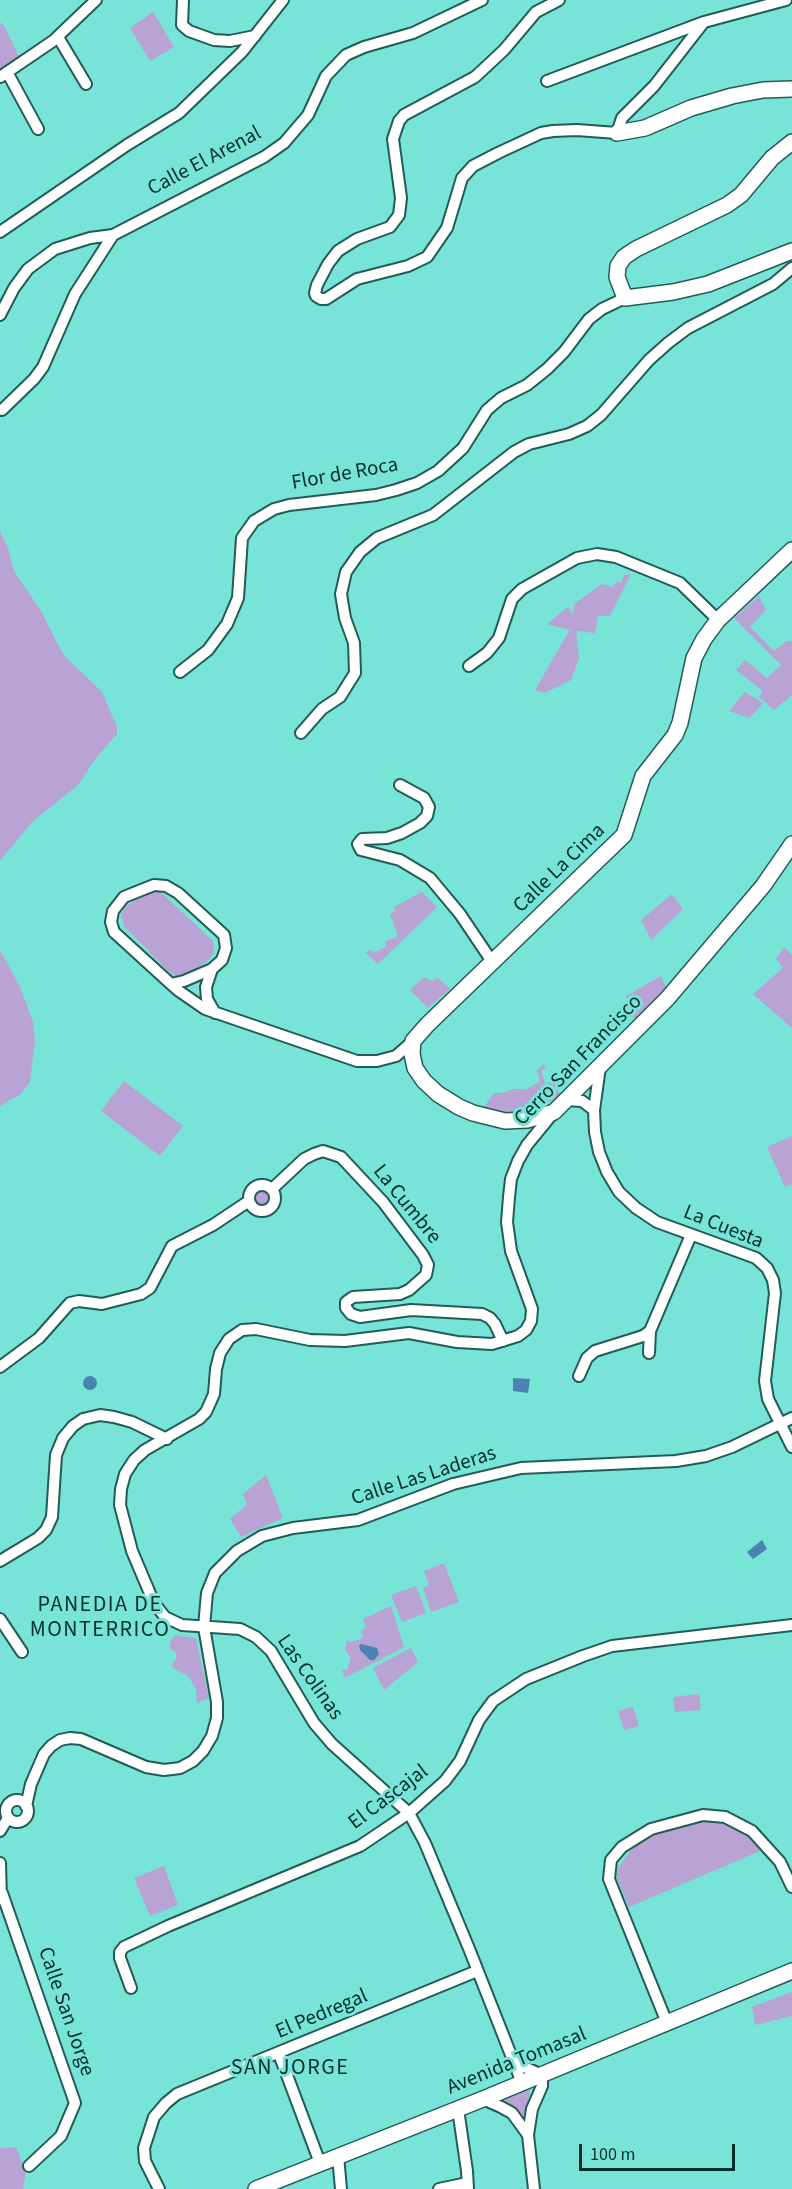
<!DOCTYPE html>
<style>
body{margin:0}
#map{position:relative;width:792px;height:2189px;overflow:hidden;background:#78e4d7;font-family:"Source Sans 3",sans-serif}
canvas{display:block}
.scale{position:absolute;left:579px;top:2144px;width:156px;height:27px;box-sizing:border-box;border:3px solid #00302c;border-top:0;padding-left:8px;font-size:18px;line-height:21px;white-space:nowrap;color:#00302c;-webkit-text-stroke:4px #78e4d7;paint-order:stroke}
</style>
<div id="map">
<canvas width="792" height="2189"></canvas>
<div class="scale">100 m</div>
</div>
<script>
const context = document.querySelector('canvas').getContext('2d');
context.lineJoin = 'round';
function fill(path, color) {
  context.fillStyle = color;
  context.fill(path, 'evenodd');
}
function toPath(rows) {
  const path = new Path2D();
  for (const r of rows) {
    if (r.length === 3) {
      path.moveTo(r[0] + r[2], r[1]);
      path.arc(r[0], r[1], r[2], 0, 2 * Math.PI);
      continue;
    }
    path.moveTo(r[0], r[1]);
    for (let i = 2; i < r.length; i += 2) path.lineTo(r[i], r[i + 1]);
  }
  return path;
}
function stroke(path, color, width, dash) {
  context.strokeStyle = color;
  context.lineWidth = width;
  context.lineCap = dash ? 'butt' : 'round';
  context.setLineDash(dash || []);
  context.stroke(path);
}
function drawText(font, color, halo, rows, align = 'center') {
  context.font = font + ' "Source Sans 3",sans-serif';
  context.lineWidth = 6;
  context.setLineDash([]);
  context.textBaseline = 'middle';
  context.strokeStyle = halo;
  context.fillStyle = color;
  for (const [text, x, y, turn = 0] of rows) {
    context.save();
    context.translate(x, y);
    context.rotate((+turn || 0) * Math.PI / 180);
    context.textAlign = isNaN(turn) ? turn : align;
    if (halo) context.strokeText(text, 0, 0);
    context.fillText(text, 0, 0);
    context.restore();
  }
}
fill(toPath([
 [153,12,174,47,150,61,130,28],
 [0,22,5,27,20,59,0,71],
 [0,531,8,548,14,571,41,611,63,654,102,692,117,727,117,734,96,758,78,785,32,822,0,861],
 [631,574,610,616,598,616,595,633,576,631,579,658,571,680,545,693,535,690,569,631,573,631,547,624,568,607,573,614,574,604,602,584,613,587,616,582,622,582,624,575],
 [759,596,766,610,750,627,774,651,787,641,792,641,792,695,774,710,759,697,763,691,736,670,745,660,767,678,780,666,783,667,734,618],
 [745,692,763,703,750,718,729,711],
 [149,891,157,891,164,895,213,941,214,953,209,960,184,976,176,976,167,970,124,926,121,915,125,907],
 [422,892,437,907,378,964,365,952,372,950,373,953,386,947,385,942,398,936,390,914,395,911,394,907],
 [672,894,683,909,651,940,641,920],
 [784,947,792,955,792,1028,753,994,783,968,776,959],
 [0,950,20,987,33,1022,35,1041,30,1082,21,1094,0,1106],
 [661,976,666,987,635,1020,626,996],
 [424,977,431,981,438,978,450,989,428,1008,410,990],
 [544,1064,546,1068,541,1070,545,1084,553,1081,561,1096,531,1111,496,1114,482,1110,494,1093,502,1093,513,1089,526,1089,540,1082,537,1070],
 [124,1081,183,1126,160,1156,101,1111],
 [792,1136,792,1184,785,1187,767,1147],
 [262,1198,13],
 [266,1475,283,1518,241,1537,230,1519,247,1504,243,1494],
 [444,1563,459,1602,431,1612,423,1588,429,1585,424,1571],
 [416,1586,426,1613,402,1622,391,1595],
 [391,1606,404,1647,345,1678,342,1670,347,1670,351,1658,345,1650,347,1640,351,1642,363,1638,361,1630,366,1628,363,1619],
 [175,1635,196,1638,209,1698,197,1703,196,1689,188,1676,173,1668,172,1664,176,1659,176,1652,170,1649,170,1643],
 [411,1648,418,1662,384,1690,373,1668],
 [699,1694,701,1710,675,1712,673,1697],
 [633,1707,639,1726,624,1730,618,1711],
 [709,1819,724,1821,740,1829,754,1839,760,1851,629,1907,617,1879,618,1868,637,1842,657,1831],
 [164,1866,178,1905,150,1916,134,1878],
 [792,1992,792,2016,755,2025,752,2007],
 [528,2086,530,2093,522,2121,505,2102,504,2095],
 [16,2147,26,2172,23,2189,0,2189,0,2148]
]), '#b9a2d4');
fill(toPath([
 [90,1383,7],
 [513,1378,530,1379,528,1393,513,1391],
 [762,1540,767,1549,753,1559,747,1552],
 [361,1644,377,1648,379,1654,374,1660,370,1660,360,1650,359,1646]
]), '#4a83b2');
const street = toPath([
 [183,0,182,25,189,31,214,40,230,41,255,36],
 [704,22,786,0],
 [58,37,86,84],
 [7,72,38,129],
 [0,77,53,41,96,0],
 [547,81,704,22,654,86,622,118,617,133,577,130,553,131,541,133,498,153,473,166,462,178,447,228,427,257,408,266,357,279,326,299,321,299,316,296,315,293,317,285,328,264,338,251,357,239,390,227,399,215,401,198,393,139,399,121,404,115,475,77,504,50,536,12,559,0],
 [0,232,127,145,179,113,242,52,283,0],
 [0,315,14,288,28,269,55,249,90,238,113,235,264,157,284,143,308,115,326,76,346,55,364,47,413,33,482,0],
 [2,410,34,379,43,367,75,294,113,235],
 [469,666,487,653,499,638,512,599,522,589,577,558,597,554,616,557,680,583,718,620],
 [180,672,208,650,227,624,238,598,242,538,254,521,274,509,289,505,376,495,396,490,417,483,438,471,463,448,487,410,501,398,527,385,547,369,564,352,589,319,602,309,625,298],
 [301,733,322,709,340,697,355,673,354,643,345,618,341,594,346,572,360,552,377,538,433,515,514,452,529,444,569,434,587,426,601,415,649,360,668,343,688,328,773,284,792,268],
 [400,785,424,798,429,807,427,816,420,823,402,833,387,838,362,839,358,844,361,850,400,860,430,878,460,914,493,963],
 [212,969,206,987,207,999,215,1013],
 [171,984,184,981,212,969,222,960,226,948,224,935,178,893,166,886,154,885,124,897,113,911,111,922,114,932,171,984,179,991,205,1009,357,1061,377,1061,396,1056,413,1041],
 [600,1067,594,1110,595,1132,599,1152,607,1172,619,1192,636,1208,657,1222,756,1258,767,1268,773,1280,775,1293,765,1381,768,1399,792,1447],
 [566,1100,582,1101,594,1110],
 [262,1198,13],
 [272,1189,304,1159,314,1154,323,1151,341,1157,383,1202,423,1255,428,1265,426,1275,409,1290,400,1294,353,1297,346,1302,346,1308,351,1314,360,1317,411,1310,482,1314,490,1318,495,1324,503,1341],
 [650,1331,691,1235],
 [0,1367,39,1338,70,1303,79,1301,102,1304,141,1294,150,1288,172,1246,213,1225,249,1201],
 [579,1376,587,1358,595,1351,643,1336,650,1331,649,1353],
 [0,1561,38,1538,46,1530,52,1517,56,1455,63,1438,73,1426,83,1419,100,1415,114,1417,132,1422,167,1439],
 [0,1619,22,1652],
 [17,1811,11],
 [26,1806,31,1784,44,1754,51,1746,60,1740,70,1738,81,1739,146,1767,164,1770,180,1768,193,1761,203,1751,212,1736,217,1718,217,1702,204,1627,207,1593,215,1573,237,1551,262,1536,293,1528,358,1520,453,1484,521,1468,676,1461,706,1456,732,1447,792,1418],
 [0,1831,8,1818],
 [0,1863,1,1899],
 [2,1893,75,2103,61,2136,29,2166],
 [131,1988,120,1958,120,1952,124,1947,168,1926,360,1846,409,1813,445,1781,460,1761,479,1720,493,1701,526,1679,583,1656,612,1646,792,1625],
 [667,2023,609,1879,611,1860,622,1847,651,1829,703,1815,725,1817,752,1831,780,1862,792,1887],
 [279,2054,320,2163],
 [513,2062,542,2075,542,2086,532,2109,528,2135,534,2189],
 [522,2083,470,1951,425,1843,409,1813,332,1744,314,1723,271,1651,256,1637,240,1629,182,1625,165,1617,154,1603,132,1551,120,1505,121,1489,125,1474,134,1460,145,1450,199,1419,206,1412,214,1394,216,1369,220,1353,229,1339,242,1330,256,1329,310,1340,345,1341,409,1333,457,1342,492,1344,518,1336,526,1330,531,1321,532,1309,511,1251,507,1222,509,1197,511,1179,518,1161,527,1145,554,1112],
 [483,2099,501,2107,512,2113,528,2135],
 [458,2109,467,2171,468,2189],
 [338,2156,341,2189],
 [159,2189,145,2161,144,2148,154,2117,166,2103,177,2094,477,1971],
 [439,2189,467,2183]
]);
const secondary = toPath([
 [617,133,645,128,691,108,732,96,763,90,792,89],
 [792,142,772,158,741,195,727,205,636,249,624,257,618,266,617,277,625,298,673,292,708,284,792,251],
 [792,550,718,620,704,639,694,658,680,723,675,735,643,776,624,835,427,1025,413,1041,412,1054,415,1068,424,1081,438,1094,459,1107,473,1113,505,1121,527,1120,554,1112,667,999,763,886,792,844],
 [256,2189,483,2099,792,1971]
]);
stroke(street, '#225c56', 14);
stroke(secondary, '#225c56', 18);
stroke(street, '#fff', 10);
stroke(secondary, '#fff', 15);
drawText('21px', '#00302c', '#78e4d7', [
 ["Calle El Arenal",205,162,-28],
 ["Flor de Roca",345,475,-10],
 ["Calle La Cima",560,869,-44],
 ["Cerro San Francisco",579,1061,-46],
 ["La Cumbre",406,1205,51],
 ["La Cuesta",723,1228,22],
 ["Calle Las Laderas",424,1477,-18],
 ["Las Colinas",309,1678,55],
 ["El Cascajal",389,1798,-37],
 ["Calle San Jorge",65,2012,71],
 ["El Pedregal",322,2015,-23],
 ["Avenida Tomasal",517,2062,-22]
]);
context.letterSpacing = '1.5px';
drawText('22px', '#00302c', '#78e4d7', [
 ["PANEDIA DE",100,1606],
 ["MONTERRICO",100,1631],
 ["SAN JORGE",290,2069]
]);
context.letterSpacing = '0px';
</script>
